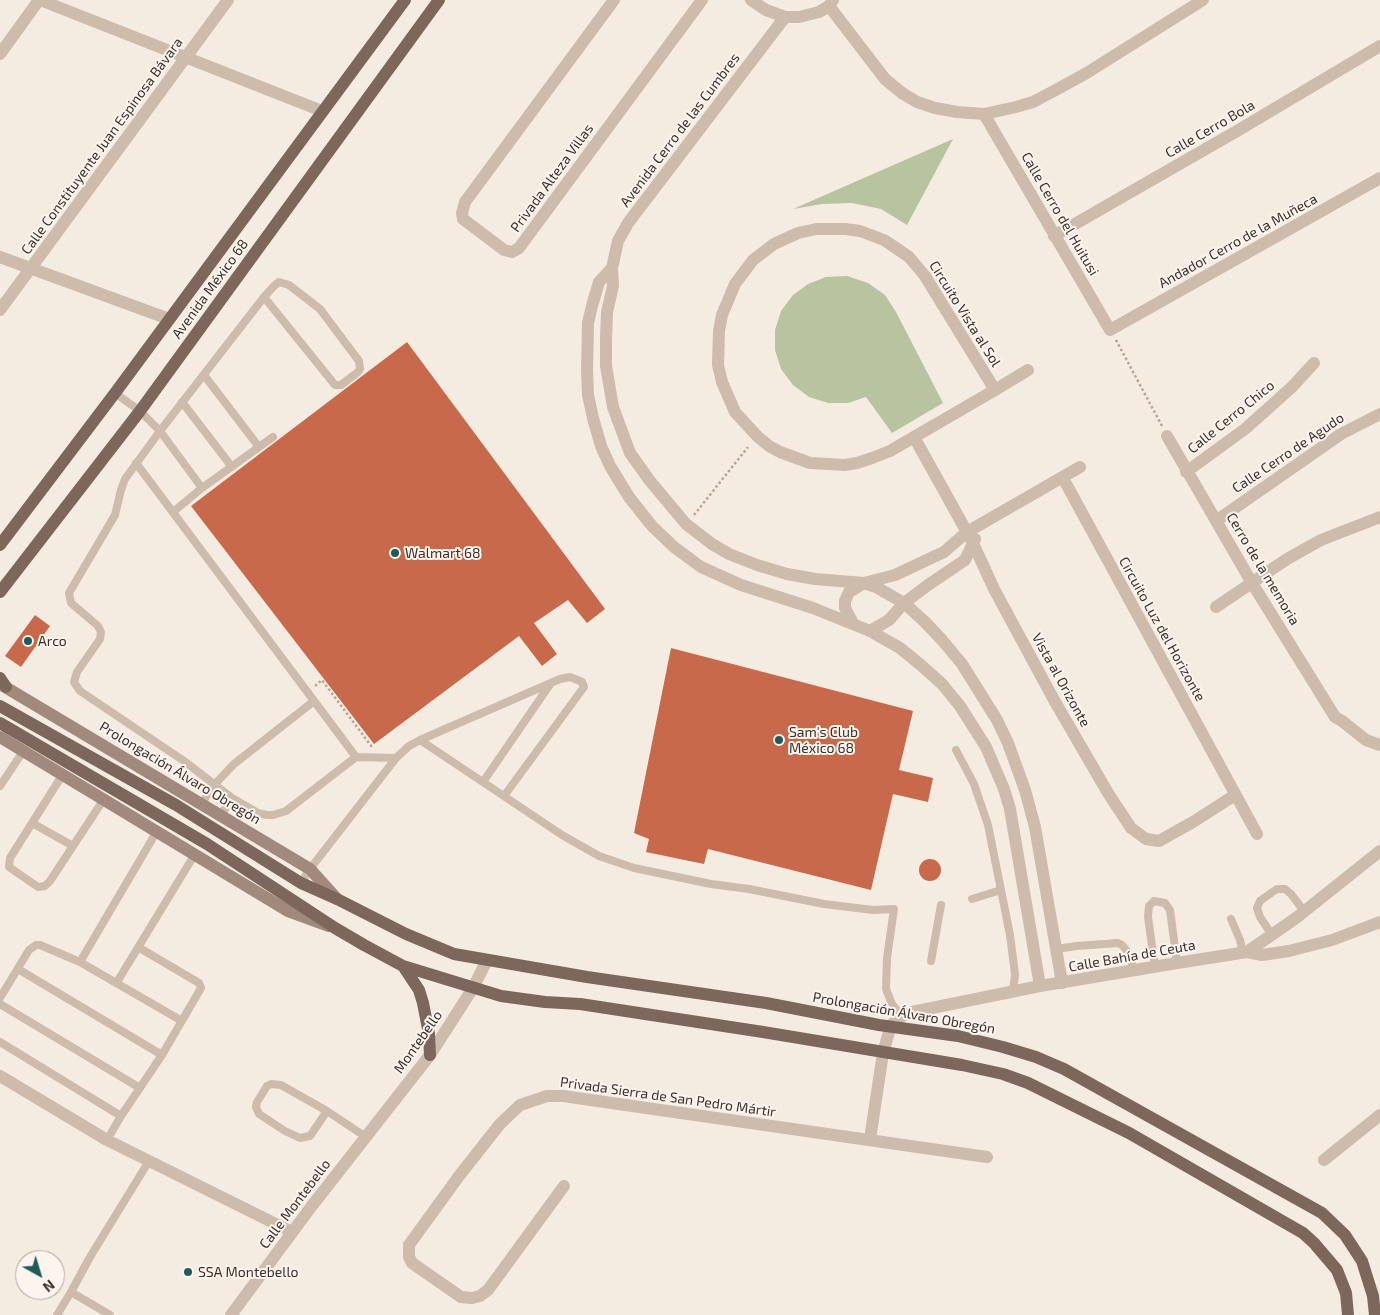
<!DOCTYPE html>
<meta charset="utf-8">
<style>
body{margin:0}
#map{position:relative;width:1380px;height:1315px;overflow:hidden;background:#f4ebe1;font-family:"Exo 2",sans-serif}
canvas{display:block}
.north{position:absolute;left:15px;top:1250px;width:50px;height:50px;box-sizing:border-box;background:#fbf5ee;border:1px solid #aea6a0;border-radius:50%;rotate:141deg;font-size:14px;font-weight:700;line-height:20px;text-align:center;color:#3b302b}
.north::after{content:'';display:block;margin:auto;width:18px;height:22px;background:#1f5a5e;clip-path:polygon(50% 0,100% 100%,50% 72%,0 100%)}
</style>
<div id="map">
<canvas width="1380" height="1315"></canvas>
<div class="north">N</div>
</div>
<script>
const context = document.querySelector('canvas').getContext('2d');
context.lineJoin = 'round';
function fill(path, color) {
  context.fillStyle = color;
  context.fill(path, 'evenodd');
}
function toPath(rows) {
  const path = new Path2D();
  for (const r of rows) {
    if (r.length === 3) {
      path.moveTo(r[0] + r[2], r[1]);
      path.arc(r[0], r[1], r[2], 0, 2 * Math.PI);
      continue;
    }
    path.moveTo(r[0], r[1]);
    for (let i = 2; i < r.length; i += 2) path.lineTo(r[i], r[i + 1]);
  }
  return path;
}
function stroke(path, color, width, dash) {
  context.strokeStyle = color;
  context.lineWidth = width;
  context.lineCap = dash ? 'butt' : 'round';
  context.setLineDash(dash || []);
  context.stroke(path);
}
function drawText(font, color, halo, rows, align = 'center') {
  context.font = font + ' "Exo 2",sans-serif';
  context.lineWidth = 4;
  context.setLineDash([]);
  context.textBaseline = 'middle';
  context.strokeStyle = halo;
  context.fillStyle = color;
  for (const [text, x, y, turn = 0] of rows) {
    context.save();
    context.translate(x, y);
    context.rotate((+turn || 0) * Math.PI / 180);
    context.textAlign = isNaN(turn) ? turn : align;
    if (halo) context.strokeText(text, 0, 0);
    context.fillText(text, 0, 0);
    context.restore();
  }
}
fill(toPath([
 [953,139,907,225,881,209,852,203,822,204,793,209],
 [847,276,868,283,885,295,896,312,943,403,892,433,866,397,848,403,828,403,809,397,793,385,781,369,775,350,775,330,781,311,793,295,808,284,826,277]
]), '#b8c4a0');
fill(toPath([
 [407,342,605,609,587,623,568,600,534,623,557,654,542,666,519,636,374,744,191,506],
 [35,615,50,626,21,667,5,656],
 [671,648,913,711,899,770,933,778,928,802,893,794,871,890,708,849,704,864,646,852,649,839,634,833],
 [930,870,11]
]), '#c8694b');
stroke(toPath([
 [1116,340,1162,426],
 [694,515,748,447],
 [315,686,322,680,372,747]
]), '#b9a596', 2.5, [2.5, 2.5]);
stroke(toPath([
 [204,375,259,447],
 [115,393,140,411,160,431,125,479,121,490,115,515,69,593,71,603,98,626,101,632,100,639,77,672,74,682,80,691,184,761,232,798],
 [182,402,232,467],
 [136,463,356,757,286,811,273,815,267,815,258,813,232,798,221,815],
 [202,488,160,431,264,297,275,285,279,282,289,285,320,309,359,361,360,369,358,372,341,385,335,385,264,297],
 [173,512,202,488,273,437],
 [420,740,560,679,570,677,582,682,584,687,504,796],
 [956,750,974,784,988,825,1010,935,1015,974,1013,992],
 [356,757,396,758],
 [63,774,10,858,9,867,38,887,45,886,50,881,104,799],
 [483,782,551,683],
 [0,786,24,750],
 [202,803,215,784,234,764,314,701],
 [32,823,73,846],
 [301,883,310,869,396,758,409,746,420,740,562,835,599,856,634,868,711,884,749,889,824,904,873,910,894,909,887,958,886,989,892,1004,902,1016],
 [972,899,1001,890],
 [1231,919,1240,940,1243,953],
 [1272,935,1260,917,1257,908,1260,901,1264,898,1277,889,1285,889,1291,894,1304,911],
 [1056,949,1077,946,1118,943,1122,945,1128,952,1134,970],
 [931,961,941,905],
 [80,962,157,831],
 [1155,967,1148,917,1149,906,1154,901,1165,903,1170,910,1177,963],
 [18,969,162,1055],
 [117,982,195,854],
 [0,998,29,950,36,945,40,945,80,962,182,1021],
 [0,1004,140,1088],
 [0,1042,121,1116],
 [327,1111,310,1136,300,1138,285,1131,259,1114,256,1107,257,1102,267,1086,271,1084,281,1085,327,1111,366,1137],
 [107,1140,121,1116,162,1055,201,988,199,983,194,980,138,947],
 [57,1315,71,1292],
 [110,1315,71,1292,90,1257,149,1161]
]), '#cdbbac', 8);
stroke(toPath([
 [40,0,322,111],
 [614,0,465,202,462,213,463,219,504,250,512,252,519,248,702,0],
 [0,54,39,0],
 [984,114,1110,330,1380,178],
 [1054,236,1237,131,1380,46],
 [0,257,169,319],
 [0,310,228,0],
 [995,390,925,276,909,257,896,248,884,240,860,231,845,229,816,229,798,233,774,244,753,260,735,284,722,315,719,331,718,365,722,382,735,412,757,436,769,446,780,452,810,463,845,465,857,463,872,458,890,451,995,390,1028,370],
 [1167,436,1252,583,1335,717,1342,721,1366,740,1380,745],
 [914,437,973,543,994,589,1054,700,1108,793,1131,828,1146,839,1159,841,1193,822,1235,795],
 [1186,472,1245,429,1292,387,1314,363],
 [1063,478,1257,834],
 [1216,521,1341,434,1380,414],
 [1216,607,1287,559,1321,540,1380,517],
 [853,623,845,608,845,601,849,592,864,583,895,575,944,552,967,532,1080,467],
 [870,631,889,620,904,603,928,585,965,560,975,539],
 [0,1076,107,1140,292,1232],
 [870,1139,883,1053],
 [1324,1160,1380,1115],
 [564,1186,488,1290,480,1296,472,1298,461,1297,412,1263,409,1257,409,1245,459,1176,500,1124,520,1105,547,1096,563,1096,987,1157]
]), '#cdbbac', 12);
stroke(toPath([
 [751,0,766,10,785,17,799,17,819,12,829,6,833,0],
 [829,6,885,79,902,93,917,102,935,108,957,112,984,114,1016,107,1033,102,1052,92,1085,74,1203,0],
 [785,17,628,223,618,241,612,268,613,286,607,312,606,339,606,366,613,407,630,453,650,481,686,524,712,544,729,554,757,565,787,574,815,579,864,583,876,587,904,603,924,621,942,640,962,664,997,720,1008,743,1025,790,1035,827,1062,983],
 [612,268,599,282,592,306,588,323,587,370,588,395,593,418,601,446,610,466,629,497,652,526,674,547,701,567,741,585,813,608,870,631,900,648,922,666,942,684,960,706,986,747,1004,789,1010,809,1040,986],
 [1247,952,1262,955,1289,951,1332,940,1380,922],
 [883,1053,891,1025,902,1016,912,1012,1040,986,1177,963,1247,952,1296,918,1380,851],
 [231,1315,311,1207,430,1055,473,988,487,960]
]), '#cdbbac', 12);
stroke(toPath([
 [0,684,310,869,337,899],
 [0,737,288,911,329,926]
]), '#a18a7d', 12);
stroke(toPath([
 [0,545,115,393,405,0],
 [0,592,140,411,439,0],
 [0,678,6,687],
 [0,706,176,805,301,883,337,899,406,934,454,954,587,977,766,1003,879,1025,958,1036,1003,1047,1036,1057,1064,1069,1322,1213,1345,1235,1362,1261,1373,1296,1375,1315],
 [0,723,207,844,335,928,364,945,403,966,501,996,545,1002,580,1004,763,1032,962,1065,1003,1074,1028,1083,1129,1133,1303,1233,1314,1243,1337,1270,1346,1293,1348,1315],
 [403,966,419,990,423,1003,429,1034,430,1055]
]), '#7d675c', 12);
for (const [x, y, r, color] of [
 [395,553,5,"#1f5a5e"],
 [28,641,5,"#1f5a5e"],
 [779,740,5,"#1f5a5e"],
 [188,1272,5,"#1f5a5e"]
]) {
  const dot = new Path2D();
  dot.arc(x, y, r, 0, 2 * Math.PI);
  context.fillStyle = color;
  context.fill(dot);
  stroke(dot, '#fbf5ee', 2);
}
drawText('14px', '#3b302b', '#fbf5ee', [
 ["Calle Cerro Bola",1210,129,-30],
 ["Avenida Cerro de las Cumbres",680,130,-53],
 ["Calle Constituyente Juan Espinosa Bávara",102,146,-54],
 ["Privada Alteza Villas",552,178,-54],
 ["Calle Cerro del Huitusi",1060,214,60],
 ["Andador Cerro de la Muñeca",1238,241,-29],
 ["Avenida México 68",210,289,-54],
 ["Circuito Vista al Sol",965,314,58],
 ["Calle Cerro Chico",1231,417,-39],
 ["Calle Cerro de Agudo",1288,453,-34],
 ["Cerro de la memoria",1263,569,59],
 ["Circuito Luz del Horizonte",1162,629,61],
 ["Vista al Orizonte",1061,680,61],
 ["Prolongación Álvaro Obregón",180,773,31],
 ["Calle Bahía de Ceuta",1132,956,-10],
 ["Prolongación Álvaro Obregón",904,1013,10],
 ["Montebello",418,1042,-55],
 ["Privada Sierra de San Pedro Mártir",668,1097,8],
 ["Calle Montebello",295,1204,-53]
]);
drawText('14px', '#3b302b', '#fbf5ee', [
 ["Walmart 68",405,553],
 ["Arco",38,641],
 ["Sam's Club",789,732],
 ["México 68",789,748],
 ["SSA Montebello",198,1272]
], 'left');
</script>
